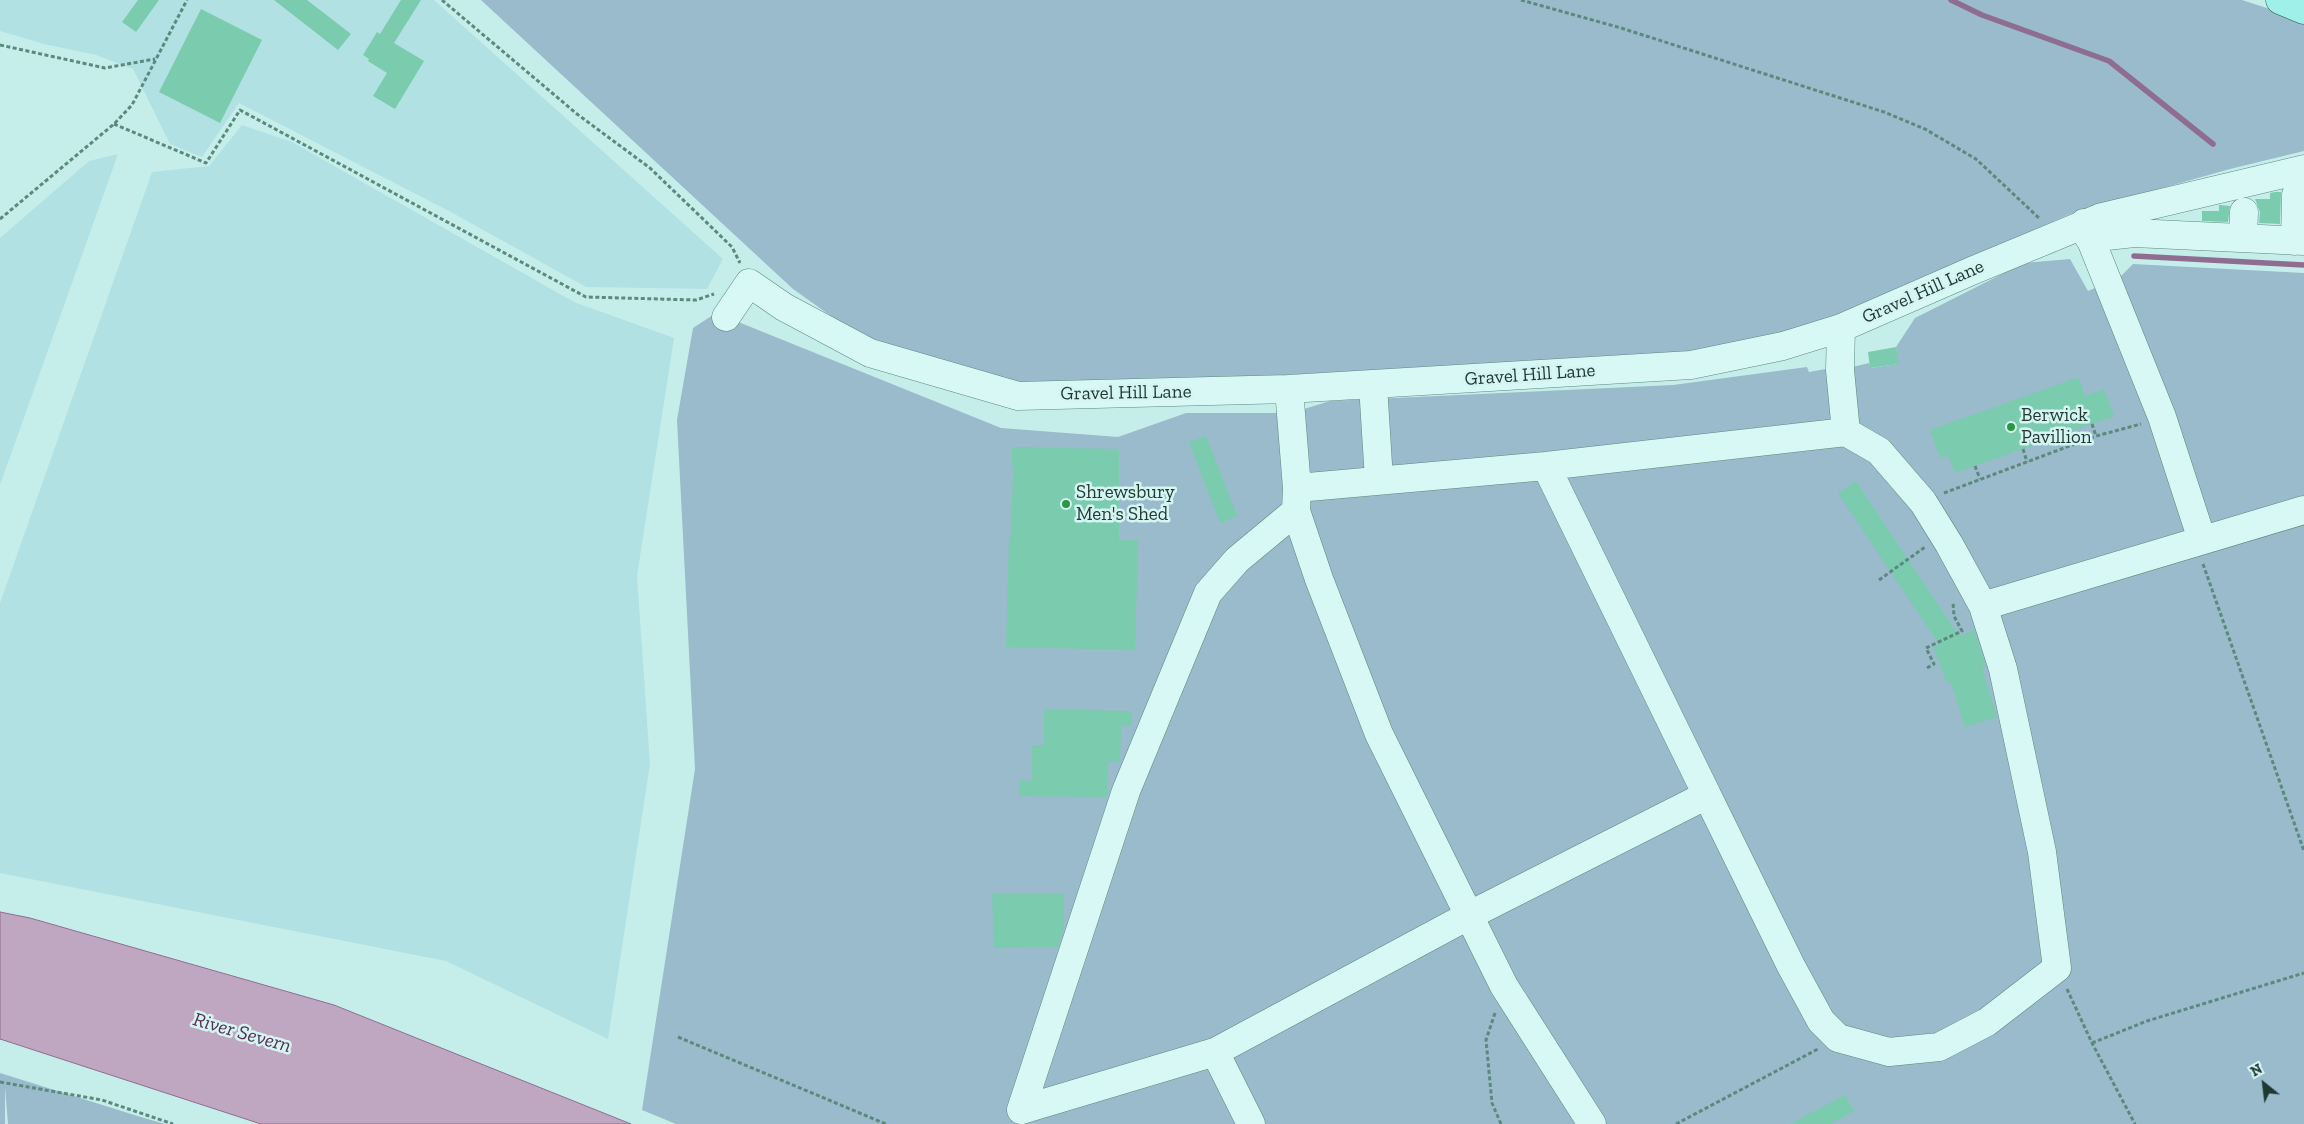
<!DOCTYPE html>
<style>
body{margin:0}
#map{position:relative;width:2304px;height:1124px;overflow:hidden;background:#c5eeeb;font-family:"Zilla Slab",serif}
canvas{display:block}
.north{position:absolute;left:2239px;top:1059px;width:50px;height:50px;-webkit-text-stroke:4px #d5f5f3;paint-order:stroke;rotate:331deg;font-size:14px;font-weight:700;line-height:20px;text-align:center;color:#1f3931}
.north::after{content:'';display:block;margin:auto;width:18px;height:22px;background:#1f3931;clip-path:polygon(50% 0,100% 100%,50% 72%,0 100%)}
</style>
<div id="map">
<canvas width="2304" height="1124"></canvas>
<div class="north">N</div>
</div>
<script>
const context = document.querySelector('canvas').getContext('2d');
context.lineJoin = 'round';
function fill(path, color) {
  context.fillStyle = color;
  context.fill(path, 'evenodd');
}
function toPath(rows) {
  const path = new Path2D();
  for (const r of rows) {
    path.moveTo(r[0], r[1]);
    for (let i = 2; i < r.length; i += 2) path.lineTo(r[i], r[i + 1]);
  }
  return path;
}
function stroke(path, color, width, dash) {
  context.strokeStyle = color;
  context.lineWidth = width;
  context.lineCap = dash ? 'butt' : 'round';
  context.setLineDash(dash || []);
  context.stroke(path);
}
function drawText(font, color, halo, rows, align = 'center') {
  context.font = font + ' "Zilla Slab",serif';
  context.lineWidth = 5;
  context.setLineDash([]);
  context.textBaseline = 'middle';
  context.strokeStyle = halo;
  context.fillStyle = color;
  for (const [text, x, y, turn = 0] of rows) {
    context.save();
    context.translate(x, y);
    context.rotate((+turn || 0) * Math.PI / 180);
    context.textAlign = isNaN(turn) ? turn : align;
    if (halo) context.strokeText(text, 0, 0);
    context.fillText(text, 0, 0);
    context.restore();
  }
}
fill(toPath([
 [0,0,434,0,723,259,707,289,586,287,449,211,239,103,202,157,170,144,133,69,96,55,44,44,0,31],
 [242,125,292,142,574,302,674,338,637,576,650,764,608,1039,446,961,0,873,0,603,152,172,209,166],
 [118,154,0,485,0,238,89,161]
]), '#b2e1e3');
fill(toPath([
 [481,0,2242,0,2304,20,2304,151,2230,169,2070,214,1829,320,1730,350,1285,375,1018,385,869,343,793,289],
 [2070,259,2088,291,2120,277,2133,264,2304,273,2304,1124,676,1124,642,1110,695,769,677,420,693,328,716,313,1001,428,1118,437,1186,413,1291,413,1330,401,1673,385,1807,367,1809,372,1826,369,1840,370,1869,363,1871,368,1898,364,1896,347,1915,318,2024,263],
 [0,1073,144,1118,165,1124,8,1124,5,1087,5,1124,0,1124]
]), '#9bc');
const water = toPath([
 [0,912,30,918,334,1005,631,1124,261,1124,0,1039,0,912]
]);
fill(water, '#bfa7c1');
stroke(water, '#8f6d90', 1);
stroke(toPath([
 [1951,0,1982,15,2109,61,2213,144],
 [2134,256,2304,265]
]), '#8f6d90', 5.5);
fill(toPath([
 [138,0,159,0,136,32,122,22],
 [274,0,307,0,351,34,338,50],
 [401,0,421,0,394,43,424,61,395,109,373,96,387,73,368,61,369,59,363,55,377,32,380,34],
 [201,9,262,40,220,123,159,92],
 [2275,192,2281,192,2280,224,2259,223,2260,212,2255,199,2270,199,2270,193],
 [2219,205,2230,206,2228,222,2202,221,2202,211,2219,211],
 [1896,347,1899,364,1870,368,1868,352],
 [2079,377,2085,396,2104,389,2114,416,1955,473,1948,455,1940,458,1930,430],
 [1206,436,1237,516,1220,523,1189,442],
 [1012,447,1119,449,1119,540,1138,540,1135,650,1006,647,1009,537,1011,537,1013,468,1012,468],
 [1856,481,1959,636,1974,630,1986,667,1982,669,1997,717,1965,727,1951,682,1947,683,1933,647,1939,644,1838,493],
 [1044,709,1132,711,1132,726,1121,726,1120,762,1108,762,1107,797,1019,796,1020,780,1032,781,1032,745,1044,745],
 [1064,893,1064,928,1058,947,994,948,992,894],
 [1845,1095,1854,1111,1830,1124,1790,1124]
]), '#7bcbae');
const minor = toPath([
 [2084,223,2162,417,2202,540],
 [2089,238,2134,233,2304,241],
 [2243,238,2244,212],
 [2295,241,2296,195],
 [726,317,749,283,784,307,870,353,1018,396,1289,389,1691,365,1783,346,1841,328,1974,270,2102,217,2304,169],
 [1841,328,1840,370,1846,432],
 [1373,385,1379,480],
 [1289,389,1297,488,1296,511,1319,579,1379,734,1504,986,1592,1124],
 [1546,466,1707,795],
 [1297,488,1546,466,1846,432,1879,451,1923,502,1949,544,1983,606],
 [1296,511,1237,560,1208,593,1126,791,1021,1110,1215,1052,1468,916,1707,795,1791,966,1821,1021,1838,1038,1889,1052,1939,1047,1987,1022,2057,968,2042,852,2003,669,1983,606,2304,510],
 [1215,1052,1251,1124]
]);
const major = toPath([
 [2280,0,2304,10]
]);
stroke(minor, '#5b897d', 29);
stroke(major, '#2f574a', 29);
stroke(toPath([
 [442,0,577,114,650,168,732,247,740,263],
 [1521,0,1621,28,1884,112,1925,129,1976,159,2039,218],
 [0,45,105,68,155,59],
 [114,124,206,163,240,110,586,297,696,300,714,294],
 [0,219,114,124,132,105,187,0],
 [2092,424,2096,436],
 [2056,436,2061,449],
 [2023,449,2027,462],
 [1975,466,1980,479],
 [1944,493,2096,436,2141,424],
 [2203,564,2304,851],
 [1879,580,1925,547],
 [1927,668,1934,664,1926,648,1962,631,1954,616,1953,602],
 [2067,989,2092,1043,2135,1124],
 [1495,1013,1486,1040,1492,1103,1501,1124],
 [678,1037,886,1124],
 [2092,1043,2147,1021,2304,973],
 [0,1082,102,1100,173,1124],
 [1676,1124,1818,1049]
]), '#5b897d', 3, [4, 2.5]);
stroke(minor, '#d8f8f6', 28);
stroke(major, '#9ef0e9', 28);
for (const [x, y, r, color] of [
 [2011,427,5,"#2c9743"],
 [1066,504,5,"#2c9743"]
]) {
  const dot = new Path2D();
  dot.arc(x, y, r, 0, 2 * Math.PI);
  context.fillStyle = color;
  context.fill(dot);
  stroke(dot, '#d5f5f3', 2);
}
drawText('19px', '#1f3931', '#d5f5f3', [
 ["Gravel Hill Lane",1923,292,-24],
 ["Gravel Hill Lane",1530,375,-4],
 ["Gravel Hill Lane",1126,393,-1]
]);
drawText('19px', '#1f3931', '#d5f5f3', [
 ["Berwick",2021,416],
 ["Pavillion",2021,438],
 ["Shrewsbury",1076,493],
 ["Men's Shed",1076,515]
], 'left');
drawText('italic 20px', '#582e52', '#d5f5f3', [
 ["River Severn",242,1033,16]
]);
</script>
